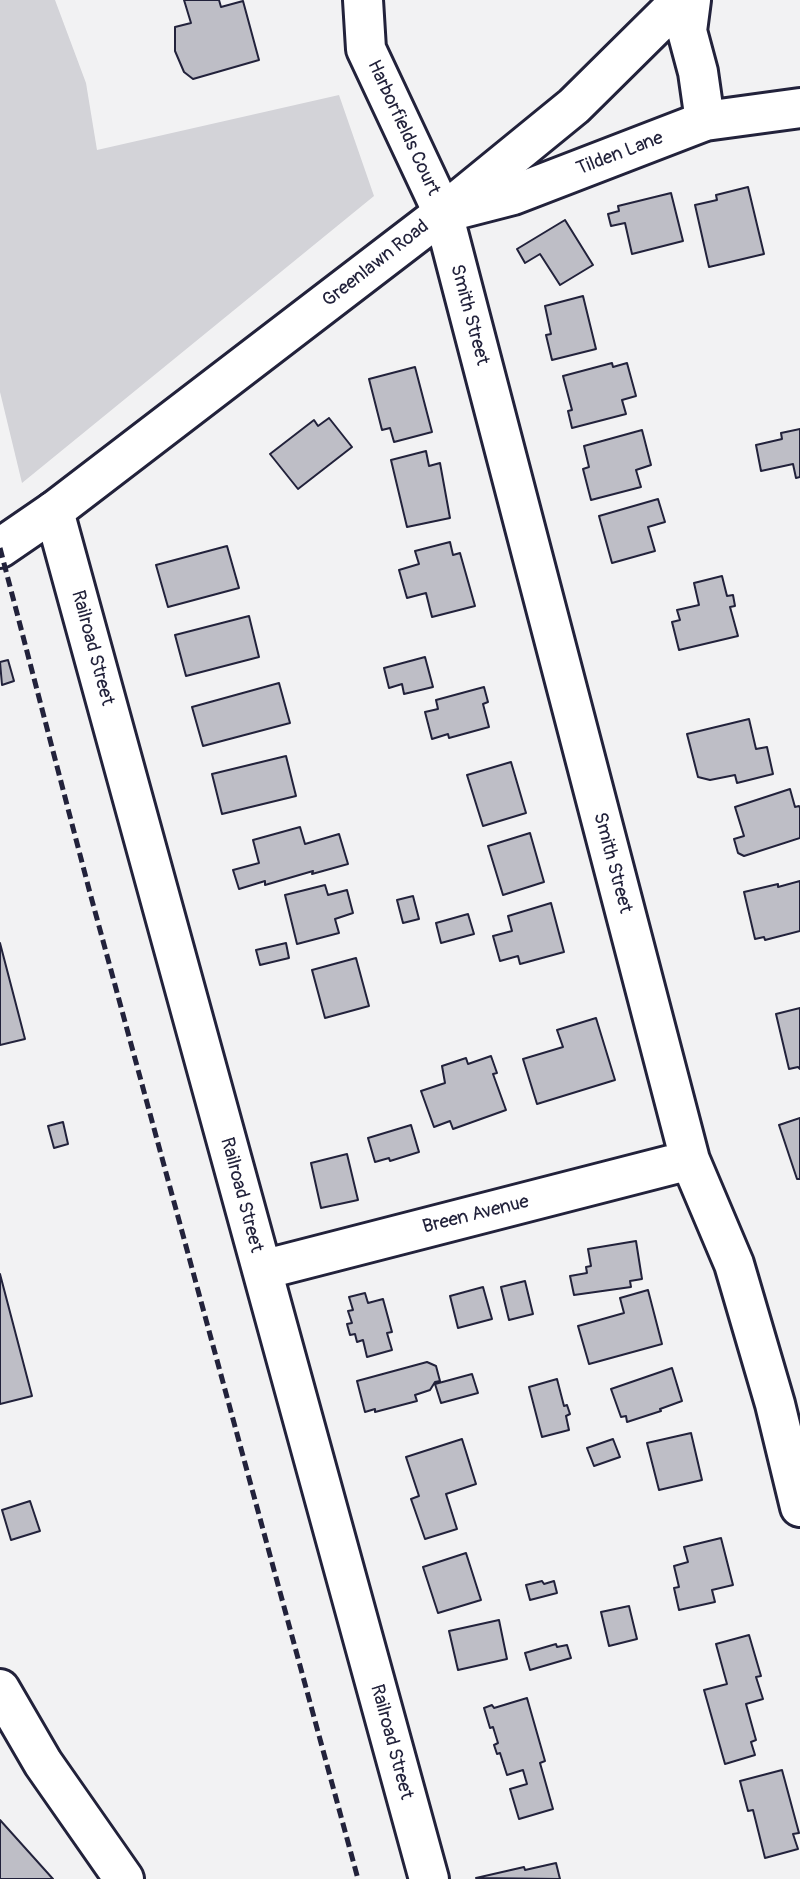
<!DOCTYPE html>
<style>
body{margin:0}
canvas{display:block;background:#f2f2f3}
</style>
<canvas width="800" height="1879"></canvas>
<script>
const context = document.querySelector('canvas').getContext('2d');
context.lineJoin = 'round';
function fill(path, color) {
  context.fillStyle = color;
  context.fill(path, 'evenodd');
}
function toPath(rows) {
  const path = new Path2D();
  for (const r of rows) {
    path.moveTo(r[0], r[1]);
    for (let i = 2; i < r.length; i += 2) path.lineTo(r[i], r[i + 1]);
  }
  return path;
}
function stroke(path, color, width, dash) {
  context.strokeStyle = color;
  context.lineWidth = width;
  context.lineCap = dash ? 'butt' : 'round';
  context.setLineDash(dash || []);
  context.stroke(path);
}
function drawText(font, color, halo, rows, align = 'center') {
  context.font = font + ' Pangolin,sans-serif';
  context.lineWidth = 5;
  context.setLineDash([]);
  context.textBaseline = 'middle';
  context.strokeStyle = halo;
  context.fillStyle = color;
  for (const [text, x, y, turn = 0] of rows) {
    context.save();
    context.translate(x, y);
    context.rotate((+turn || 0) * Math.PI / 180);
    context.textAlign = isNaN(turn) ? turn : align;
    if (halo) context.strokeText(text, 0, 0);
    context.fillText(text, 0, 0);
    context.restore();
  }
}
fill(toPath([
 [0,0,55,0,86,83,97,150,339,95,374,196,22,483,0,392]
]), '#d3d3d8');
const building = toPath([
 [184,0,219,0,221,7,243,1,259,60,193,79,184,72,175,51,175,27,191,23,184,0],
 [748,187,764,254,709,267,695,205,717,200,716,195,748,187],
 [671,193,683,241,632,254,625,223,611,226,608,214,619,211,618,206,671,193],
 [565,220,593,265,560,285,540,254,525,263,517,249,565,220],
 [583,296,596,349,552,360,546,335,551,334,545,306,583,296],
 [612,363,613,367,627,363,636,396,622,400,626,414,572,428,568,411,572,410,563,376,612,363],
 [415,367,432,432,394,442,390,428,382,430,369,379,415,367],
 [329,418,352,447,298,489,270,454,314,420,318,426,329,418],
 [800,429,800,477,796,478,793,464,761,471,756,445,782,439,781,433,800,429],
 [642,430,651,465,636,470,641,487,591,500,583,469,589,467,584,446,642,430],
 [426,451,429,466,440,463,450,518,407,527,391,460,426,451],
 [658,499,665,522,648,527,655,551,612,563,599,516,658,499],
 [450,542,453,555,460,553,475,606,432,617,426,593,407,598,399,570,419,564,415,551,450,542],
 [227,546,239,588,168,607,156,565,227,546],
 [722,576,727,596,733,595,735,606,730,607,738,636,679,650,672,622,680,620,677,610,699,605,694,583,722,576],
 [249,616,259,657,186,676,175,635,249,616],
 [425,657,433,687,404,694,402,684,389,688,384,668,425,657],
 [8,660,14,681,2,685,0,662,8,660],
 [279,683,290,723,203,746,192,707,279,683],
 [484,687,488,702,483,704,489,727,449,738,448,734,432,739,425,712,438,709,436,700,484,687],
 [749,719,756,749,767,747,773,774,737,783,735,775,710,780,698,777,687,734,749,719],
 [286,756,296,796,222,814,212,774,286,756],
 [511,762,526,813,483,826,467,775,511,762],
 [790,789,795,807,799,806,800,808,800,838,744,856,738,853,734,839,744,836,735,807,790,789],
 [300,827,305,844,339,834,348,864,312,874,313,871,265,885,265,881,239,889,233,870,259,863,253,840,300,827],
 [530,833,544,882,503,895,488,846,530,833],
 [800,881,800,931,765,940,764,937,755,939,744,892,778,884,778,887,800,881],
 [325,885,328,895,347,890,353,913,335,919,339,933,297,944,285,895,325,885],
 [413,896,419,919,403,923,397,900,413,896],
 [551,903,564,952,520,964,518,956,500,961,493,936,512,931,508,916,551,903],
 [468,914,474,934,441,943,436,923,468,914],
 [0,943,25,1039,0,1045,0,943],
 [286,943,289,958,260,965,256,950,286,943],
 [356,958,369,1006,325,1018,312,970,356,958],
 [800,1008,800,1069,798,1067,789,1069,776,1014,800,1008],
 [596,1018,615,1080,537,1104,523,1059,563,1047,557,1030,596,1018],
 [491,1056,497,1073,493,1074,506,1110,453,1129,450,1121,434,1127,421,1091,445,1083,442,1066,466,1058,468,1064,491,1056],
 [800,1118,800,1179,797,1179,779,1125,800,1118],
 [63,1122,68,1144,54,1148,48,1126,63,1122],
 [411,1125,419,1152,390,1161,389,1158,375,1162,368,1138,411,1125],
 [347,1154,358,1200,321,1208,311,1163,347,1154],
 [636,1241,642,1279,630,1281,631,1287,574,1295,570,1276,587,1273,586,1267,591,1266,588,1249,636,1241],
 [0,1274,32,1396,0,1404,0,1274],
 [525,1281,533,1314,509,1320,501,1287,525,1281],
 [483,1287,492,1319,458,1328,450,1296,483,1287],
 [648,1290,662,1344,589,1364,578,1326,624,1313,620,1298,648,1290],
 [365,1293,368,1303,383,1299,392,1332,387,1333,392,1350,367,1357,363,1340,357,1342,355,1334,350,1335,347,1324,352,1323,348,1311,353,1310,349,1297,365,1293],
 [427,1362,436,1366,440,1381,435,1382,430,1390,415,1395,417,1401,375,1412,375,1409,365,1412,357,1381,427,1362],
 [672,1368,682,1401,660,1409,661,1411,627,1422,626,1416,621,1417,611,1389,672,1368],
 [472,1374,478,1393,441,1403,435,1384,472,1374],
 [557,1379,564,1406,567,1405,570,1414,566,1416,569,1430,542,1437,529,1387,557,1379],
 [691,1433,702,1480,659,1490,647,1443,691,1433],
 [462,1439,476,1484,446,1494,457,1529,425,1539,411,1499,419,1496,406,1457,462,1439],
 [613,1439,620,1457,594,1466,587,1448,613,1439],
 [30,1501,40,1531,11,1540,2,1510,30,1501],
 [721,1538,733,1585,712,1590,715,1602,679,1610,674,1588,679,1587,674,1566,688,1562,684,1547,721,1538],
 [466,1553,481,1600,438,1613,423,1567,466,1553],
 [542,1581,544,1584,554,1581,557,1593,530,1600,526,1585,542,1581],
 [629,1606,637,1639,609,1646,601,1612,629,1606],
 [499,1620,507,1659,458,1670,449,1631,499,1620],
 [749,1635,761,1676,756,1677,763,1699,746,1704,756,1740,751,1742,755,1755,725,1764,704,1690,727,1684,716,1644,749,1635],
 [556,1644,557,1647,567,1645,571,1658,530,1670,525,1653,556,1644],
 [527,1698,545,1761,540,1763,553,1809,519,1819,510,1789,527,1784,523,1770,507,1775,500,1753,497,1754,494,1745,498,1743,493,1727,490,1728,484,1708,492,1705,494,1708,527,1698],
 [782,1770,799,1833,793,1834,798,1849,765,1858,753,1810,748,1811,740,1781,782,1770],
 [0,1820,53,1879,0,1879,0,1820],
 [556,1863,560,1879,476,1878,524,1867,525,1870,556,1863]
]);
fill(building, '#bebec6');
stroke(building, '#22223b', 2);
const minor = toPath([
 [363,0,366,49,443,213,690,1160,734,1264,775,1404,800,1507],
 [443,213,513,195,705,121,800,108],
 [54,511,429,1879],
 [262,1270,690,1160],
 [0,1689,43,1763,124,1879]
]);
const major = toPath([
 [691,0,687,31,698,72,705,121],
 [0,548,54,511,443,213,574,106,667,14,685,0]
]);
stroke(minor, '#22223b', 44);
stroke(major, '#22223b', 44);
stroke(minor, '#fff', 38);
stroke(major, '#fff', 38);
stroke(toPath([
 [0,548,90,893,358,1879]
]), '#22223b', 5, [10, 5]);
drawText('19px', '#22223b', '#fff', [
 ["Harborfields Court",403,128,65],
 ["Tilden Lane",620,154,-21],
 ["Greenlawn Road",376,264,-38],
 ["Smith Street",469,315,75],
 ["Railroad Street",92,648,75],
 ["Smith Street",612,863,75],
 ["Railroad Street",241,1195,75],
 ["Breen Avenue",476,1215,-14],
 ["Railroad Street",391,1742,75]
]);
</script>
